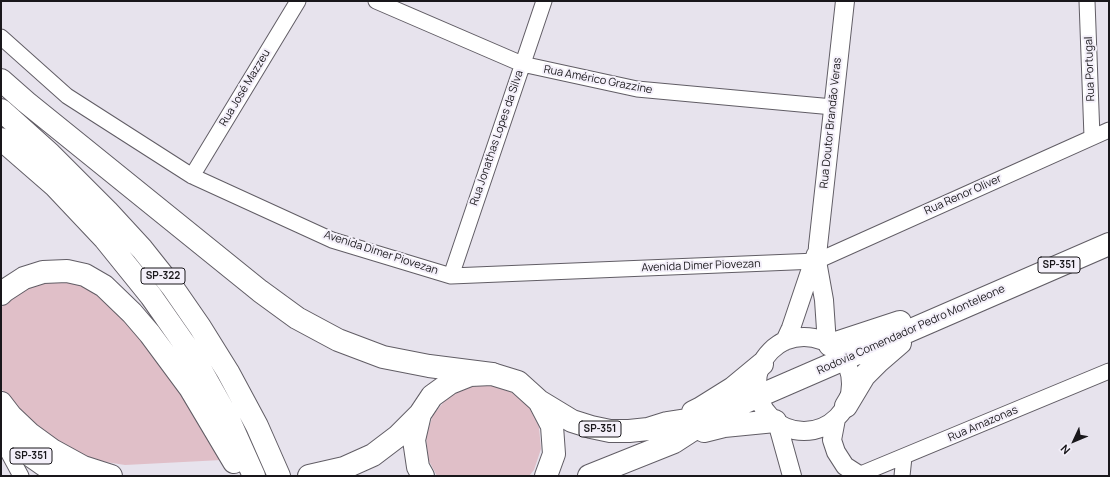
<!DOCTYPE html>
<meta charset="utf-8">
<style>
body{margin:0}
#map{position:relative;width:1110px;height:477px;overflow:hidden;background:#e7e3ed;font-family:Manrope,sans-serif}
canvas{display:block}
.frame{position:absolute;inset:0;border:2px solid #19171b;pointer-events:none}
.north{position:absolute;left:1054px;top:421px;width:40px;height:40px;-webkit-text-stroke:3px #f4f0fa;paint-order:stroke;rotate:226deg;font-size:11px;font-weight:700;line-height:16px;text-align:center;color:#19171b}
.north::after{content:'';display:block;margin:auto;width:14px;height:18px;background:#19171b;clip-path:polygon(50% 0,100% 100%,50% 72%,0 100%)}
</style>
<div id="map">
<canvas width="1110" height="477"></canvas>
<div class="frame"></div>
<div class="north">N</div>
</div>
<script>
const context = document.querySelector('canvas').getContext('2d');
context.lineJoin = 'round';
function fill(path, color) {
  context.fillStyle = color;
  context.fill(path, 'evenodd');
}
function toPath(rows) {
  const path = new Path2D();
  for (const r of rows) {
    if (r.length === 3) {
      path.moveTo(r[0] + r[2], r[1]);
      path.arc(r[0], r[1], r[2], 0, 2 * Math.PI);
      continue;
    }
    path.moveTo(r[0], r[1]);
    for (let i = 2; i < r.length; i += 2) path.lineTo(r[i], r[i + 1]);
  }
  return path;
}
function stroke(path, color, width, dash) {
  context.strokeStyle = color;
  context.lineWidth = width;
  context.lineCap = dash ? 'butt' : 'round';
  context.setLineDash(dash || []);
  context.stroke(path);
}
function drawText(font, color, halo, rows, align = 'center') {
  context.font = font + ' Manrope,sans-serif';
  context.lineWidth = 4;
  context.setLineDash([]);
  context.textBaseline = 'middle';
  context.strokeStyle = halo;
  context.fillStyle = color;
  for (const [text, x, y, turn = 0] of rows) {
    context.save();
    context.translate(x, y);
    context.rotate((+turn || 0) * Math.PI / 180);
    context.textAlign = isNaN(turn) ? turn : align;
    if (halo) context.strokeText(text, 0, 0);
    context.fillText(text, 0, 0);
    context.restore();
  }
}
fill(toPath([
 [66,280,82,284,98,294,143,340,182,393,222,460,125,465,87,459,57,442,18,410,1,388,1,308,10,298,28,286,45,281],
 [490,385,511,392,529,407,539,427,541,449,534,470,529,476,437,476,428,459,426,436,433,415,447,398,467,387]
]), '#e0bfc8');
const minor = toPath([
 [376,1,522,64,637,89,833,107],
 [1087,1,1092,137],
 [1,37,67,96,192,176,332,240,451,276,817,261,1109,130],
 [192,176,298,1],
 [451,276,544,1],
 [1,439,21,476],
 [856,476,1109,371],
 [902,476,904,457]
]);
const tertiary = toPath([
 [804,384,47],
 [785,341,791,328,816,254],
 [827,344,824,300,817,261,818,246,845,1],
 [836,419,832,440,836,452,845,466,859,475],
 [777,422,792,476]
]);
const primary = toPath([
 [830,345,900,322],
 [539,401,552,426,554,454,546,476],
 [846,406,864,376,878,362,900,343],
 [693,412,701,408,733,388,762,364],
 [704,431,724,426,775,421],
 [309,476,344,468,373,455,398,436,419,415],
 [423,476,418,467,414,440,420,414,432,396,450,383,470,375,492,374,518,382,539,401,572,421,591,427,610,431,629,431,648,429,667,423,706,417],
 [589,476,674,442,714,416,759,396,1109,244]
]);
const motorway = toPath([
 [1,80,26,102,260,291,297,318,338,340,383,357,429,366,492,374],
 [1,110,50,154,107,211,142,249,173,288,200,327,228,372,257,426,279,476],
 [1,139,55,186,105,239,151,296,193,356,229,420,254,476],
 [1,294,4,291,24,278,43,272,67,271,85,275,104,286,132,313,150,334,190,388,234,462],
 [1,403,11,416,30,434,52,450,83,467,111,476],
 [1,431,21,449,57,474,64,476]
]);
stroke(minor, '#615d65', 17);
stroke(tertiary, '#615d65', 20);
stroke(primary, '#615d65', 24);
stroke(motorway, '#615d65', 24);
stroke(minor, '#fff', 15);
stroke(tertiary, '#fff', 18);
stroke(primary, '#fff', 22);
stroke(motorway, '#fff', 22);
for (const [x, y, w] of [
 [1059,265,42],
 [163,276,44],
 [600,429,42],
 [31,456,42]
]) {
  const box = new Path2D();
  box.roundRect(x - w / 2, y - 8, w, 16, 3);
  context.fillStyle = '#f4f0fa';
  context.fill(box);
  stroke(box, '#19171b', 1);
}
drawText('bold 10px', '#19171b', null, [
 ["SP-351",1059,265],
 ["SP-322",163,276],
 ["SP-351",600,429],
 ["SP-351",31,456]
]);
drawText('11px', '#19171b', '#f4f0fa', [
 ["Rua Portugal",1090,69,-92],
 ["Rua Américo Grazzine",598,80,11],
 ["Rua José Mazzeu",245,88,-59],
 ["Rua Doutor Brandão Veras",831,123,-84],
 ["Rua Jonathas Lopes da Silva",497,138,-71],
 ["Rua Renor Oliver",963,195,-24],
 ["Avenida Dimer Piovezan",381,253,18],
 ["Avenida Dimer Piovezan",701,266,-2],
 ["Rodovia Comendador Pedro Monteleone",911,330,-24],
 ["Rua Amazonas",983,424,-23]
]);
</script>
